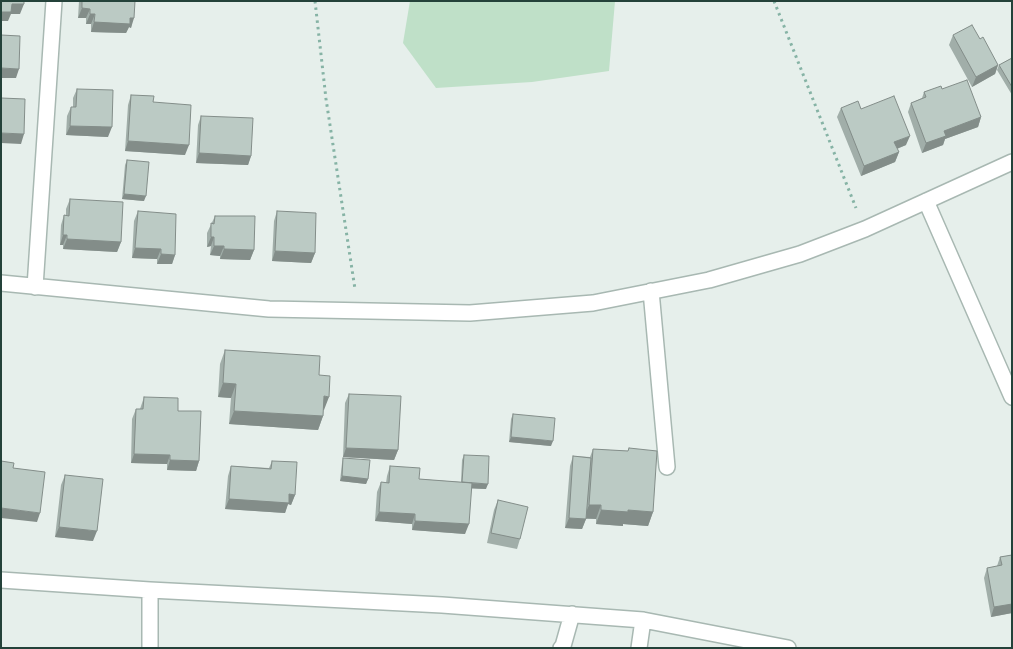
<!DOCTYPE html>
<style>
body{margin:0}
#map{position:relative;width:1013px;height:649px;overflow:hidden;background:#e6efeb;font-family:"Nunito Sans",sans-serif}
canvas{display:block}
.frame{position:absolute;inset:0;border:2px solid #24423a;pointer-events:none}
</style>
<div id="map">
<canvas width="1013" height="649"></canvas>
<div class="frame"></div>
</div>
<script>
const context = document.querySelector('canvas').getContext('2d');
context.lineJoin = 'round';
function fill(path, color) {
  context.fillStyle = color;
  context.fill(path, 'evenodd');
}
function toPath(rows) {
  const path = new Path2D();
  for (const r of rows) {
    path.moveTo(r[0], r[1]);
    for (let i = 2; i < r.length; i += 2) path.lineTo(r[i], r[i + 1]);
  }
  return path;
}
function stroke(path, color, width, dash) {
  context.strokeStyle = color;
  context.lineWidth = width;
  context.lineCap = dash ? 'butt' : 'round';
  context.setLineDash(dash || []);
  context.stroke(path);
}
fill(toPath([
 [410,1,615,1,609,71,532,82,436,88,403,43]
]), '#bfe0c8');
const minor = toPath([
 [926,201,1012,397],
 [1,283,269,309,470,313,593,303,709,280,800,254,865,229,1012,162],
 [35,287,54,1],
 [651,291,667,467],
 [1,580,150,590,442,605,643,620,788,648],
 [150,590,150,648],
 [561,648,563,646,572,614],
 [639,648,643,620]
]);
stroke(minor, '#a8b8b2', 18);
stroke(toPath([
 [315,1,326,99,355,289],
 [774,1,856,208]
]), '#86b3a5', 3, [2.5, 4]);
stroke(minor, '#fff', 15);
fill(toPath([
 [79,1,135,1,131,28,129,27,126,33,91,32,91,24,86,24,86,18,78,18],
 [953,35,980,39,998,65,995,74,972,87,949,45],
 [1012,58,1012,95,997,70,999,65],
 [77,89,108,137,66,135,67,116,71,107,73,107,73,98],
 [942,89,981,117,978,127,945,139,943,145,922,153,908,112,911,103,922,98,924,92],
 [131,95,153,102,185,155,125,151,128,105],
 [841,108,861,109,906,145,897,149,899,152,895,162,861,176,837,117],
 [201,116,251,156,248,165,196,163,198,125],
 [127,160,144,201,122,199,125,165],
 [70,199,121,242,117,252,63,249,63,245,60,245,61,225,64,215,66,215,66,209],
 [138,211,175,255,172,264,157,264,157,259,132,258,134,221],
 [277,211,315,253,311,263,272,261,274,221],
 [215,216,254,250,250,260,220,259,220,256,210,255,211,246,207,247,207,233],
 [225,350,319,375,324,410,323,410,323,416,318,430,229,424,231,398,218,397,220,364],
 [349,394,398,450,394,460,343,457,345,403],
 [144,397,178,411,199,461,196,471,167,470,167,464,131,463,132,419,136,409,140,409],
 [513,414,551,446,509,442,511,419],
 [629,448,653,512,648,526,623,524,623,526,596,524,596,519,586,519,582,529,565,528,570,466,573,456,590,457,593,449,628,451],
 [464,455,486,489,471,488,465,534,412,530,412,524,375,521,377,492,381,482,386,483,387,476,390,466,419,479,461,482,462,460],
 [343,458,368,479,366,484,340,481,342,463],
 [272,461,295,495,291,505,288,504,285,513,225,509,228,476,231,466,269,468],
 [65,475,93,541,55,537,61,485],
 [498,500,520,539,517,549,487,543,494,510],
 [1012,555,1012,613,991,617,984,578,987,568,997,566,1000,557]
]), '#a1aea9');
fill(toPath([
 [12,4,24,4,20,14,11,14,8,21,1,21,1,12],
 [82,8,90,9,86,18,78,18],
 [90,14,95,14,91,24,86,24],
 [130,18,134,18,131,28,129,27,126,33,91,32,94,22],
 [998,65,995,74,972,87,976,77],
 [1,68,19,69,16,78,1,78],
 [981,117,978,127,945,139,943,145,922,153,926,143,944,131],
 [70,126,112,127,108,137,66,135],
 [1,133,24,134,21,144,1,143],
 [910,136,906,145,891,151,894,142],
 [128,141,189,145,185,155,125,151],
 [899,152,895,162,861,176,864,166],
 [199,153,251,156,248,165,196,163],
 [124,194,146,196,144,201,122,199],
 [63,235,67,235,63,245,60,245],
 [211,237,214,237,211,246,207,247],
 [67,239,121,242,117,252,63,249],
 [214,246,224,246,220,256,210,255],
 [135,248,161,249,157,259,132,258],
 [224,249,254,250,250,260,220,259],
 [275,251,315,253,311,263,272,261],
 [161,254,175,255,172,264,157,264],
 [223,383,236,384,231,398,218,397],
 [324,396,329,397,324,410,319,410],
 [234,411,323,416,318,430,229,424],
 [511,437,553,441,551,446,509,442],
 [346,448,398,450,394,460,343,457],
 [134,454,170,455,167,464,131,463],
 [170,460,199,461,196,471,167,470],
 [342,476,368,479,366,484,340,481],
 [462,483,488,484,486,489,460,488],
 [289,494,295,495,291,505,288,504,285,513,225,509,229,499],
 [589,505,601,505,596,519,584,518],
 [1,508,40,513,37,522,1,518],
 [601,510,628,510,653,512,648,526,623,524,623,526,596,524],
 [379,512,415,514,412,524,375,521],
 [569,518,586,519,582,529,565,528],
 [415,521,469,524,465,534,412,530],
 [59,527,97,531,93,541,55,537],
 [1012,604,1012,613,991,617,994,607]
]), '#838d89');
const building = toPath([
 [1,1,24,1,24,4,12,4,11,12,1,12,1,1],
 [82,1,135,1,134,18,130,18,130,24,94,22,95,14,90,14,90,9,82,8,82,1],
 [972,25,980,39,983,37,998,65,976,77,953,35,972,25],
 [1,35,20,36,19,69,1,68,1,35],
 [1012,58,1012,87,999,65,1012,58],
 [967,80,981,117,944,131,946,136,926,143,911,103,926,97,924,92,941,86,942,89,967,80],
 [77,89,113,90,112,127,70,126,71,107,76,107,77,89],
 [131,95,154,96,153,102,191,105,189,145,128,141,131,95],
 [894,96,910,136,894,142,899,152,864,166,841,108,858,101,861,109,894,96],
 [1,98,25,99,24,134,1,133,1,98],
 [201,116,253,118,251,156,199,153,201,116],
 [127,160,149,162,146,196,124,194,127,160],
 [70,199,123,202,121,242,67,239,67,235,63,235,64,215,69,216,70,199],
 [138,211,176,214,175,255,161,254,161,249,135,248,138,211],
 [277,211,316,213,315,253,275,251,277,211],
 [215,216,255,216,254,250,224,249,224,246,214,246,214,237,211,237,211,223,214,224,215,216],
 [225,350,320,356,319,375,330,376,329,397,324,396,323,416,234,411,236,384,223,383,225,350],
 [349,394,401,396,398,450,346,448,349,394],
 [144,397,178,398,178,411,201,411,199,461,170,460,170,455,134,454,136,409,143,409,144,397],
 [513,414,555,418,553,441,511,437,513,414],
 [629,448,657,451,653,512,628,510,628,512,601,510,601,505,589,505,593,449,628,451,629,448],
 [464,455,489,456,488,484,462,482,464,455],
 [573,456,591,458,586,519,569,518,573,456],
 [343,458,370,460,368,479,342,476,343,458],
 [1,461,14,463,13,468,45,472,40,513,1,508,1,461],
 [272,461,297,462,295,495,289,494,289,503,229,499,231,466,271,469,272,461],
 [390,466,420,468,419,479,472,483,469,524,415,521,415,514,379,512,381,482,389,483,390,466],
 [65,475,103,479,97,531,59,527,65,475],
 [498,500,528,507,520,539,491,533,498,500],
 [1012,555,1012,604,994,607,987,568,1002,565,1000,557,1012,555]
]);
fill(building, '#bbcac4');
stroke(building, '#838d89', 1);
</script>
